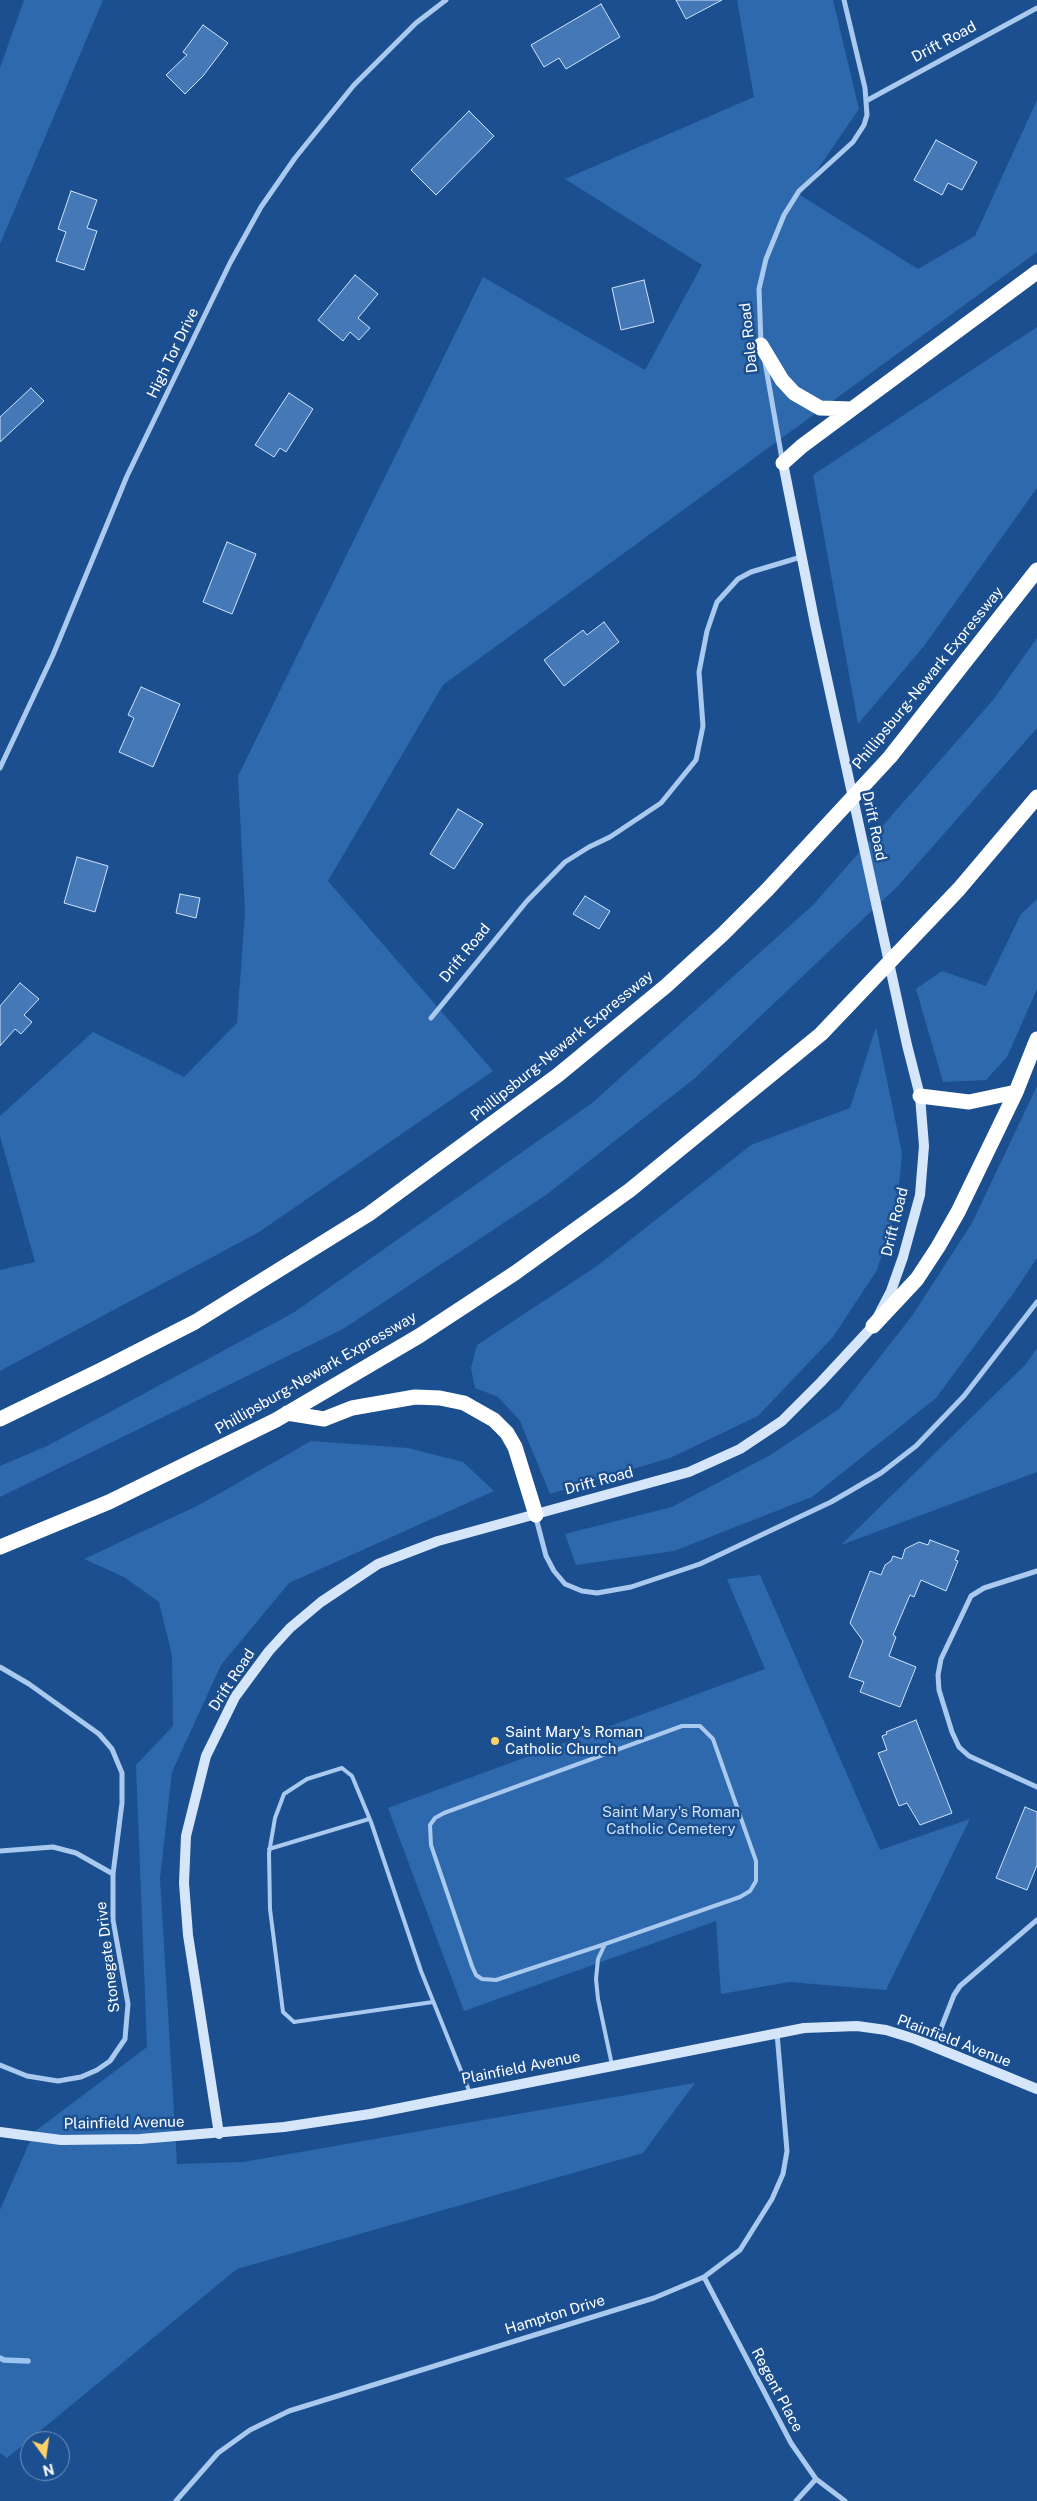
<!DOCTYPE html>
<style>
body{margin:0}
#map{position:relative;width:1037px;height:2501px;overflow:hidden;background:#1b4f8f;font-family:"Public Sans",sans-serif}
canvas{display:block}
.north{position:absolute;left:20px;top:2431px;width:50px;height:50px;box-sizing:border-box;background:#1b4f8f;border:1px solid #7695bc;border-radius:50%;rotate:166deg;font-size:14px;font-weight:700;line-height:20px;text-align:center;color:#fff}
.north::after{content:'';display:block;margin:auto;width:18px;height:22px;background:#ffd166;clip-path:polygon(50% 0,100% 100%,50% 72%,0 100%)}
</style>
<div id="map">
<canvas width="1037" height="2501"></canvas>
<div class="north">N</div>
</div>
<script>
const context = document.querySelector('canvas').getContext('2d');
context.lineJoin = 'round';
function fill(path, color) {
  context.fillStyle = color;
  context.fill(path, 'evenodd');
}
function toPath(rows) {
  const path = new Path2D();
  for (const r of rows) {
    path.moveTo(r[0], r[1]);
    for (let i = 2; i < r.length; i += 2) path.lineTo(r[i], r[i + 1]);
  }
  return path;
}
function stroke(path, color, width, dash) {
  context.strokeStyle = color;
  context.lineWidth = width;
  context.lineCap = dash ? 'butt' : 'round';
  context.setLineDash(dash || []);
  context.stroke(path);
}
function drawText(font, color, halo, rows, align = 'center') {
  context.font = font + ' "Public Sans",sans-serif';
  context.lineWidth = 5;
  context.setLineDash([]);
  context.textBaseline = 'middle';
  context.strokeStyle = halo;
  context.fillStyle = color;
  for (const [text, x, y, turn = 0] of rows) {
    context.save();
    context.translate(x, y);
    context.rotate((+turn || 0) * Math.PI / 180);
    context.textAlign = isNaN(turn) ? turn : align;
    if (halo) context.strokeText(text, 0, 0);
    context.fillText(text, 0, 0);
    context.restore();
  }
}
fill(toPath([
 [24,0,103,0,0,244,0,68],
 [737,0,833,0,859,109,800,195,918,269,975,236,1037,100,1037,252,443,685,328,881,493,1071,259,1232,0,1371,0,1270,35,1262,0,1136,0,1116,93,1032,184,1077,237,1023,245,912,238,776,483,277,645,370,702,265,565,179,754,97],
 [1037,327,1037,488,924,646,858,724,813,475],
 [1037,638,1037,728,898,886,695,1078,546,1195,343,1329,0,1497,0,1466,47,1446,293,1313,592,1103,813,905,993,700],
 [1037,899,1037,989,1007,1057,986,1080,943,1082,916,989,942,971,986,986,1021,914],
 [876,1027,902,1153,897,1208,877,1270,833,1337,758,1416,670,1458,550,1494,520,1421,498,1397,475,1388,471,1368,477,1345,597,1266,751,1145,850,1108],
 [1037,1086,1037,1258,1013,1294,936,1398,812,1497,674,1551,576,1565,565,1534,672,1507,772,1454,839,1409,912,1316,972,1223],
 [1037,1348,1037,1472,841,1545,1026,1364],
 [311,1441,408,1448,463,1462,494,1491,289,1583,221,1665,172,1772,160,1878,177,2164,243,2162,695,2083,643,2153,237,2269,7,2458,0,2453,0,2210,34,2132,147,2047,136,1765,173,1726,172,1655,159,1602,124,1577,84,1559,199,1505],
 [760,1575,880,1850,970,1819,886,1990,789,1982,721,1994,716,1921,464,2011,388,1808,765,1669,727,1579]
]), '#2e69ad');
stroke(toPath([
 [0,2358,4,2360,28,2361]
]), '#9cc4f0', 5.5);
const building = toPath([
 [676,0,722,0,686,19,676,0],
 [601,4,620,37,566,69,559,58,544,67,531,45,601,4],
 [203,25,228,43,203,76,185,94,166,75,187,55,183,52,203,25],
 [469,111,494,136,436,195,411,170,469,111],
 [936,140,977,162,962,190,948,183,942,195,914,180,936,140],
 [71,191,97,200,87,228,97,231,84,270,56,261,66,232,58,229,71,191],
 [355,275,378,294,358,318,370,328,359,340,350,332,343,341,318,320,355,275],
 [644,280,654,322,621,330,612,288,644,280],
 [31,388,44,401,0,442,0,417,31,388],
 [289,393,313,409,286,452,280,448,274,457,255,445,289,393],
 [227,542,256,554,232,614,203,602,227,542],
 [604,622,619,642,564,686,544,660,583,630,587,635,604,622],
 [141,687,180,704,153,767,119,752,134,718,128,715,141,687],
 [458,809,483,824,454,869,430,854,458,809],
 [77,857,108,866,95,912,64,903,77,857],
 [180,894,200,898,196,918,176,913,180,894],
 [585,896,610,911,599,929,573,914,585,896],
 [20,983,39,999,24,1015,32,1022,21,1034,15,1029,0,1046,0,1006,20,983],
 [930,1540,959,1551,955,1560,958,1561,946,1591,921,1580,914,1597,910,1595,893,1635,896,1637,889,1656,916,1667,900,1707,860,1692,864,1682,849,1677,863,1641,850,1623,870,1571,881,1575,885,1565,891,1561,893,1556,902,1559,905,1549,919,1542,928,1545,930,1540],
 [916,1720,952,1813,920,1825,907,1803,899,1806,878,1753,887,1750,882,1736,887,1734,886,1732,916,1720],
 [1025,1807,1037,1812,1037,1865,1027,1890,996,1878,1025,1807]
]);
fill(building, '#4478b7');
stroke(building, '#cfe3fa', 1);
stroke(toPath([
 [269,1849,369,1819],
 [605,1944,496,1980,482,1979,476,1975,472,1966,431,1845,430,1825,435,1818,444,1813,682,1726,700,1726,713,1739,756,1861,756,1881,750,1891,740,1897,605,1944,598,1959,596,1979,598,1999,612,2065],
 [433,2002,294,2022,283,2012,270,1909,269,1853,275,1818,284,1794,307,1779,342,1768,352,1776,371,1822,421,1971,470,2093]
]), '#a9c9ee', 4);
stroke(toPath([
 [866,101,1037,8],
 [761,344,759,289,766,259,784,215,799,191,853,142,864,125,867,115,865,88,844,0],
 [765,362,782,459],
 [0,768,53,655,127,476,230,263,261,207,295,158,354,85,416,23,446,0],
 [431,1018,527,901,565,862,589,847,610,837,661,803,696,760,703,726,699,672,707,631,717,602,738,579,751,572,801,557],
 [536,1518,546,1556,554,1571,565,1584,582,1591,597,1593,631,1587,700,1564,831,1502,881,1473,916,1446,964,1396,1037,1302],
 [1037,1571,984,1588,971,1596,941,1659,938,1675,939,1690,952,1732,959,1747,969,1756,1037,1787],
 [0,1667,29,1684,99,1734,112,1749,122,1773,122,1803,113,1874,113,1920,128,2004,125,2039,110,2061,97,2070,81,2077,58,2081,27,2076,0,2065],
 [0,1851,53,1847,76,1853,113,1874],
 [934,2046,954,1995,960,1986,1037,1920],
 [704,2277,791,2443,816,2479,845,2501],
 [176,2501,218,2453,250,2430,289,2411,654,2298,704,2277,740,2250,772,2199,783,2174,787,2151,777,2033],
 [796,2501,816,2479]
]), '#a9c9ee', 5);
stroke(toPath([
 [0,2132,61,2140,140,2139,284,2127,370,2114,804,2028,857,2026,886,2030,915,2039,1037,2089],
 [219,2134,188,1935,184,1883,186,1836,206,1756,235,1697,269,1651,290,1628,321,1602,378,1564,438,1541,689,1472,740,1449,782,1421,821,1382,873,1326,891,1291,903,1257,920,1195,924,1146,920,1096,907,1045,815,624,783,463]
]), '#d6e6fa', 10);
stroke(toPath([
 [761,345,782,380,794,393,820,408,852,409],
 [783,463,802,446,1037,272],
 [920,1096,969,1102,1016,1092,1037,1039],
 [873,1326,917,1279,938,1247,958,1212,1016,1092],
 [287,1413,324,1419,352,1408,415,1397,440,1398,464,1403,494,1420,507,1433,515,1447,536,1515],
 [0,1419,101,1370,195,1322,369,1214,558,1075,666,986,723,934,767,890,890,757,1037,570],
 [0,1547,109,1502,276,1420,419,1336,515,1273,630,1190,821,1034,959,889,1037,797]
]), '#fff', 15);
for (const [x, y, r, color] of [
 [495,1741,5,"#ffd166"]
]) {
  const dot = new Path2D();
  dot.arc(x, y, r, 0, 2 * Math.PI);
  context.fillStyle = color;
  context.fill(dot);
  stroke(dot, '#1b4f8f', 2);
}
drawText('15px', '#fff', '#1b4f8f', [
 ["Drift Road",944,42,-28],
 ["Dale Road",749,338,-96],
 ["High Tor Drive",173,353,-64],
 ["Phillipsburg-Newark Expressway",928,678,-51],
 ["Drift Road",874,826,78],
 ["Drift Road",465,953,-51],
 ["Phillipsburg-Newark Expressway",562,1046,-39],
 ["Drift Road",895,1222,-76],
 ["Phillipsburg-Newark Expressway",316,1373,-30],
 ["Drift Road",599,1481,-15],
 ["Drift Road",232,1680,-57],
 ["Stonegate Drive",108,1957,-97],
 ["Plainfield Avenue",954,2041,21],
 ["Plainfield Avenue",521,2068,-11],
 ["Plainfield Avenue",124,2123,-1],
 ["Hampton Drive",555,2315,-17],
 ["Regent Place",777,2390,62]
]);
drawText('15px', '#fff', '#1b4f8f', [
 ["Saint Mary's Roman",505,1732],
 ["Catholic Church",505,1749]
], 'left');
drawText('15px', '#cfe3fa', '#1b4f8f', [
 ["Saint Mary's Roman",671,1812],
 ["Catholic Cemetery",671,1829]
]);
</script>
